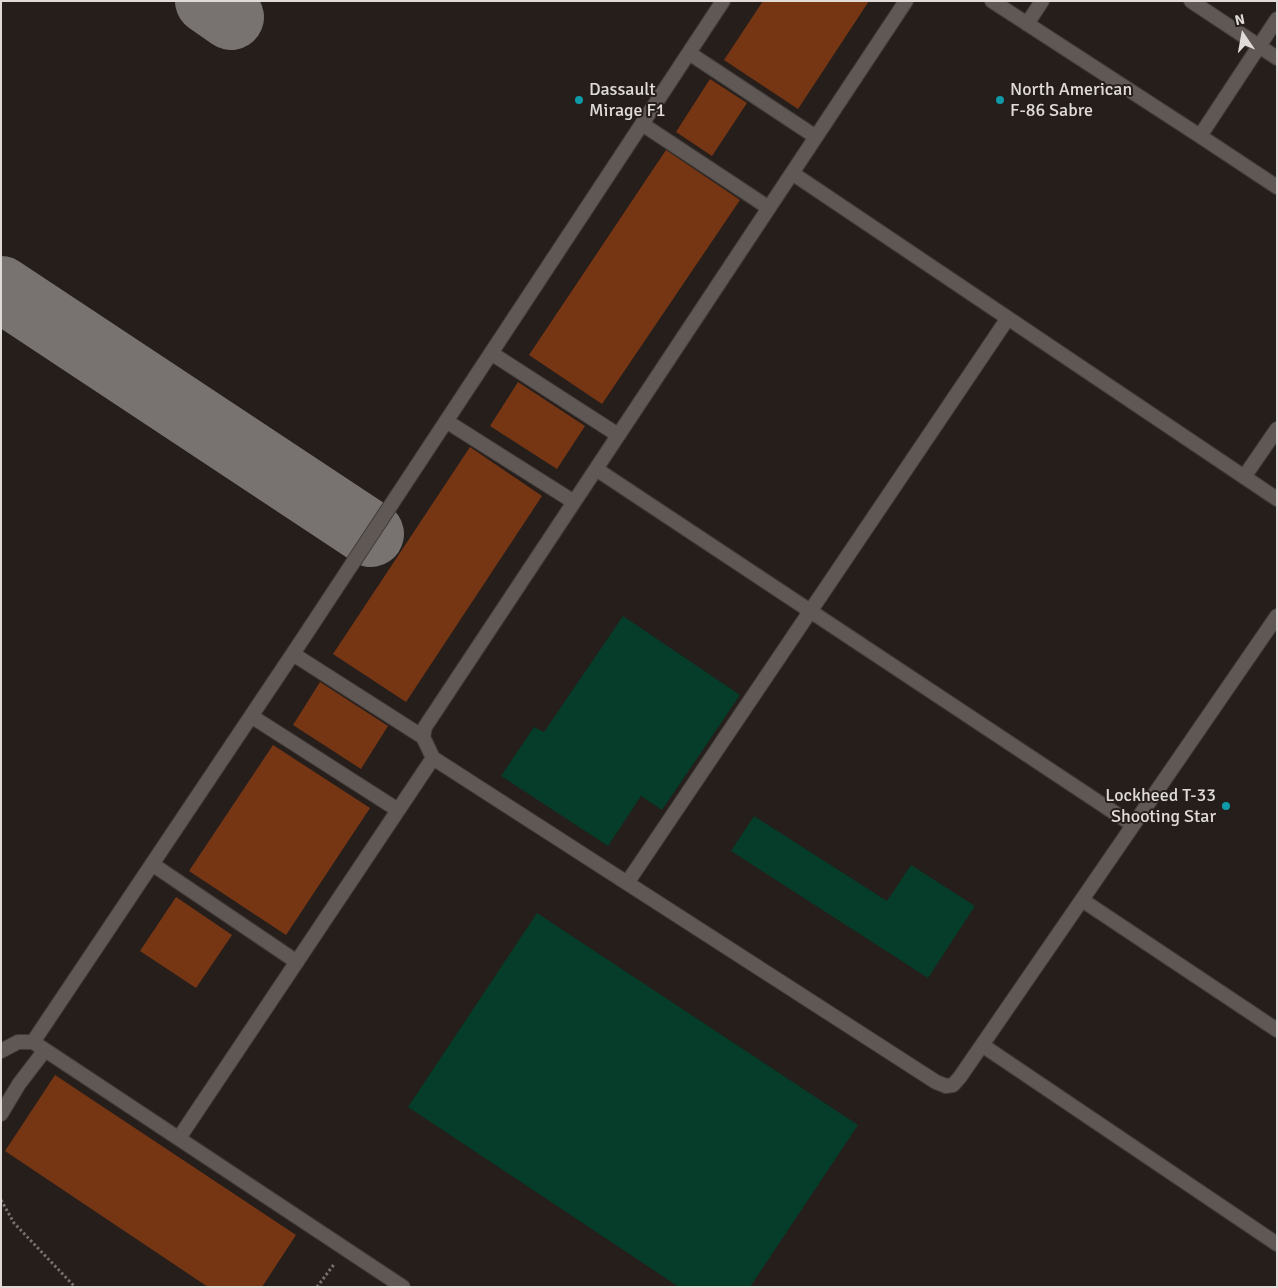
<!DOCTYPE html>
<style>
body{margin:0}
#map{position:relative;width:1278px;height:1288px;overflow:hidden;background:#251e1b;font-family:Signika,sans-serif}
canvas{display:block}
.frame{position:absolute;inset:0;border:2px solid #e0dbd9;pointer-events:none}
.north{position:absolute;left:1218px;top:10px;width:50px;height:50px;-webkit-text-stroke:4px #251e1b;paint-order:stroke;rotate:348deg;font-size:14px;font-weight:700;line-height:20px;text-align:center;color:#e0dbd9}
.north::after{content:'';display:block;margin:auto;width:18px;height:22px;background:#e0dbd9;clip-path:polygon(50% 0,100% 100%,50% 72%,0 100%)}
</style>
<div id="map">
<canvas width="1278" height="1288"></canvas>
<div class="frame"></div>
<div class="north">N</div>
</div>
<script>
const context = document.querySelector('canvas').getContext('2d');
context.lineJoin = 'round';
function fill(path, color) {
  context.fillStyle = color;
  context.fill(path, 'evenodd');
}
function toPath(rows) {
  const path = new Path2D();
  for (const r of rows) {
    path.moveTo(r[0], r[1]);
    for (let i = 2; i < r.length; i += 2) path.lineTo(r[i], r[i + 1]);
  }
  return path;
}
function stroke(path, color, width, dash) {
  context.strokeStyle = color;
  context.lineWidth = width;
  context.lineCap = dash ? 'butt' : 'round';
  context.setLineDash(dash || []);
  context.stroke(path);
}
function drawText(font, color, halo, rows, align = 'center') {
  context.font = font + ' Signika,sans-serif';
  context.lineWidth = 4;
  context.setLineDash([]);
  context.textBaseline = 'middle';
  context.strokeStyle = halo;
  context.fillStyle = color;
  for (const [text, x, y, turn = 0] of rows) {
    context.save();
    context.translate(x, y);
    context.rotate((+turn || 0) * Math.PI / 180);
    context.textAlign = isNaN(turn) ? turn : align;
    if (halo) context.strokeText(text, 0, 0);
    context.fillText(text, 0, 0);
    context.restore();
  }
}
fill(toPath([
 [623,616,740,695,662,810,641,796,608,846,501,776,534,727,544,732],
 [754,816,887,901,911,865,975,906,928,978,731,851],
 [537,913,858,1125,750,1287,679,1287,408,1107]
]), '#053c2a');
stroke(toPath([
 [208,1,231,17],
 [1,289,371,534]
]), '#787270', 66);
fill(toPath([
 [763,1,869,1,798,109,724,60],
 [710,79,747,103,712,156,676,132],
 [666,150,740,200,602,404,529,355],
 [518,382,585,426,557,469,490,426],
 [470,447,542,496,406,702,333,654],
 [320,682,388,726,361,769,293,725],
 [273,745,370,808,286,935,189,871],
 [176,897,232,935,196,988,140,951],
 [55,1075,296,1235,262,1287,208,1287,5,1151]
]), '#763614');
const service = toPath([
 [906,1,425,727,423,737,433,758,936,1082,946,1086,953,1085,960,1077,1277,616],
 [992,1,1200,136,1277,19],
 [1191,1,1277,58],
 [1027,24,1042,1],
 [689,53,816,137],
 [642,124,769,208],
 [1200,136,1277,187],
 [792,173,1277,499],
 [491,353,618,435],
 [446,421,574,502],
 [596,469,1133,825],
 [1244,477,1277,429],
 [293,654,423,737],
 [251,716,398,810],
 [152,864,297,962],
 [627,883,1008,318],
 [1082,900,1277,1030],
 [33,1042,302,640,723,1],
 [982,1045,1277,1244],
 [1,1051,18,1042,33,1042,403,1287],
 [1,1114,19,1084,45,1050],
 [179,1138,433,758]
]);
stroke(service, '#403b39', 16);
stroke(toPath([
 [1,1200,14,1223,75,1287],
 [317,1287,335,1263]
]), '#77706e', 3, [2.5, 2.5]);
stroke(service, '#605854', 14);
for (const [x, y, r, color] of [
 [579,100,5,"#0f9aa8"],
 [1000,100,5,"#0f9aa8"],
 [1226,806,5,"#0f9aa8"]
]) {
  const dot = new Path2D();
  dot.arc(x, y, r, 0, 2 * Math.PI);
  context.fillStyle = color;
  context.fill(dot);
  stroke(dot, '#251e1b', 2);
}
drawText('18px', '#e0dbd9', '#251e1b', [
 ["Dassault",589,90],
 ["Mirage F1",589,111],
 ["North American",1010,90],
 ["F-86 Sabre",1010,111],
 ["Lockheed T-33",1216,796,"right"],
 ["Shooting Star",1216,817,"right"]
], 'left');
</script>
